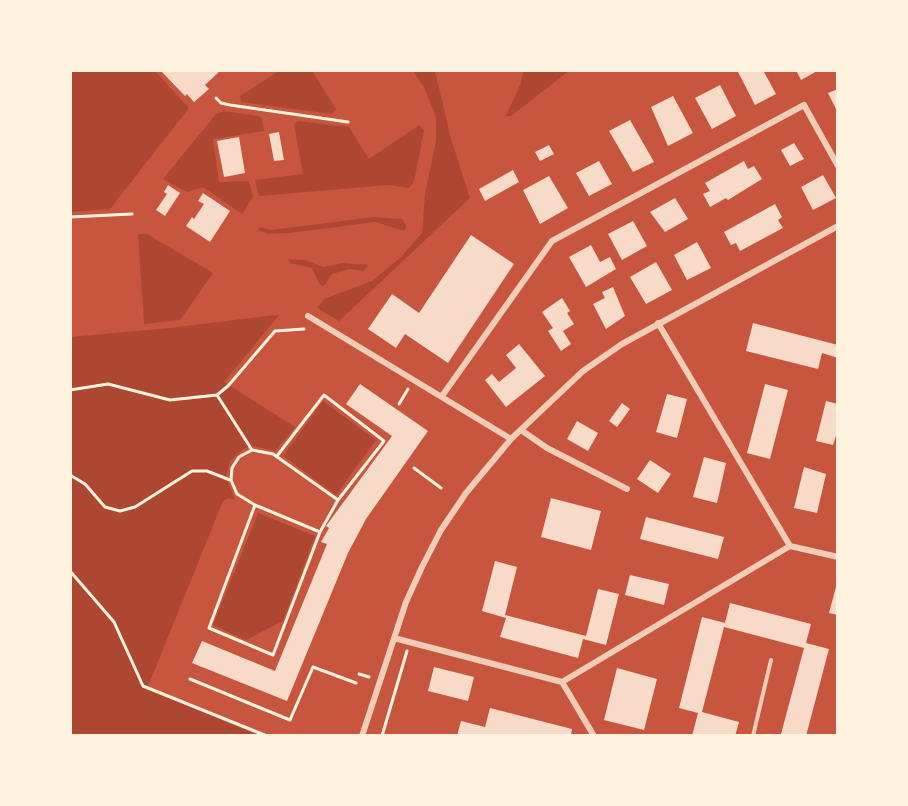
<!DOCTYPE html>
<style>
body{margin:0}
#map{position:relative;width:908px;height:806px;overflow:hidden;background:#c8553d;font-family:"Open Sans",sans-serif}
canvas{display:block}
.frame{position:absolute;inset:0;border:72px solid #fff3e0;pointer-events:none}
</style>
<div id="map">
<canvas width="908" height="806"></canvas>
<div class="frame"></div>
</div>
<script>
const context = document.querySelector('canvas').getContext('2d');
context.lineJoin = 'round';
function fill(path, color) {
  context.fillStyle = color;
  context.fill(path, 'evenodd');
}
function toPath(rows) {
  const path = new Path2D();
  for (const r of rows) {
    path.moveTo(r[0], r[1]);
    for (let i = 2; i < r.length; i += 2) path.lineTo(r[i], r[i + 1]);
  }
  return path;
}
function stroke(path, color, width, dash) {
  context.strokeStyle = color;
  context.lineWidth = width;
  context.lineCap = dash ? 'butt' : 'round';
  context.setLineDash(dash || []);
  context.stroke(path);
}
fill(toPath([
 [70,71,155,71,189,108,110,209,71,212],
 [279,71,312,71,336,109,332,114,241,102,240,96],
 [413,71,435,71,451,139,470,198,339,321,317,308,324,299,372,281,401,257,422,233,425,194,436,141,436,117,425,89],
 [523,71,569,71,511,116,506,116,521,83],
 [224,111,259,116,262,120,264,131,213,139,219,182,249,181,253,197,242,214,203,187,187,192,163,179,216,114],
 [298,121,349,127,369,159,419,125,424,130,414,182,409,188,388,185,259,196,255,180,303,174,294,124],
 [374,217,402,219,406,225,405,231,375,222,290,233,269,234,258,230,260,227,271,230],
 [138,234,147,234,213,273,180,320,144,324],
 [288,259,305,260,323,267,343,263,368,265,364,271,349,269,332,274,324,286,320,285,312,268,290,263],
 [275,315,279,315,224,382,295,427,275,451,254,446,243,449,230,461,226,477,235,500,228,498,223,501,147,689,258,735,71,735,70,337,170,328],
 [323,401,376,440,336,495,283,456],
 [258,513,315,536,283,621,246,640,213,625]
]), '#ae4732');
fill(toPath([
 [160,70,221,70,205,85,209,89,194,102,187,94,185,96],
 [737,70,763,70,776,94,755,105],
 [796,70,819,70,801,80],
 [720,85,736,116,712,129,695,98],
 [838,89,838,113,828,93],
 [673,96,693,133,668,146,651,107],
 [630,120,654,162,633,172,609,131],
 [279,132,284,160,274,161,269,134],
 [239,137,245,173,224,177,217,141],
 [794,143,804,159,790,166,781,150],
 [549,145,554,154,540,161,535,152],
 [599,161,612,184,589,196,576,173],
 [744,161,748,169,754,166,762,179,728,200,726,198,710,207,703,194,710,191,705,183],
 [513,170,519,182,485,201,479,189],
 [823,175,836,198,813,210,801,187],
 [549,176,568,208,540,224,523,190],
 [168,185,180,193,165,216,156,210,167,194,164,192],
 [203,193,230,211,210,242,186,226,192,217,194,219,204,204,198,201],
 [675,198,688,219,665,232,650,212],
 [775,204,782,217,778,220,783,228,740,251,736,243,731,245,724,232],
 [633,221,647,246,622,260,608,234],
 [471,235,514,264,448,363,405,334,396,348,368,329,392,294,419,313],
 [697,242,711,268,687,280,674,255],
 [591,245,600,262,610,257,616,269,586,287,569,257],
 [656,262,672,290,646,304,630,277],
 [613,287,625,316,606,329,593,304,605,298,602,292],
 [562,298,570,311,567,313,574,324,563,331,571,344,561,351,548,331,553,328,542,312],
 [753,323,838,345,838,358,822,353,818,369,746,351],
 [519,344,545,376,506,407,485,380,492,374,499,382,516,368,506,355],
 [360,384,428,431,366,519,348,553,287,701,192,663,202,641,275,671,327,544,321,542,329,528,326,526,392,436,346,404],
 [765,384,788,390,770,459,747,453],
 [667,394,687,399,677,438,656,432],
 [826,401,838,404,838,429,833,445,816,441],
 [622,403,630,409,617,427,609,421],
 [577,421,598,433,588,451,567,439],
 [704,457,726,463,717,503,693,497],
 [650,460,671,474,658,493,637,479],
 [804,467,826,474,817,513,794,508],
 [551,498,601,511,591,550,541,537],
 [646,517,724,537,718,559,640,539],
 [495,561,517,567,505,615,586,636,598,589,619,594,606,645,583,639,578,658,500,637,506,618,482,611],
 [630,575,669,584,664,605,625,595],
 [837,583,838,583,838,615,829,613],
 [730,603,811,624,806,643,829,649,806,736,781,734,804,648,724,627,702,712,739,722,735,736,692,736,698,713,679,708,702,617,725,623],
 [434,667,474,677,468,701,428,691],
 [617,668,657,679,644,730,604,720],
 [490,708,572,729,571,736,457,736,461,721,485,727]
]), '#f7dbc8');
stroke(toPath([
 [216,98,221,103,230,105,348,122],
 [70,217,132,214],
 [70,390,108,384,170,400,217,395,228,386,275,331,304,329],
 [217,395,252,450,239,457,232,468,231,480,237,494,255,505,320,532,338,500,273,454,252,450],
 [399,404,408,389],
 [277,456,324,395,384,441,338,500],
 [414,468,441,488],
 [70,475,85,484,105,507,120,511,135,507,192,471,207,471,230,480],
 [255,505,209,628,273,655,320,532],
 [70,571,114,622,143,686,267,736],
 [359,674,369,677],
 [190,679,290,720,313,667,356,683],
 [382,736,407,651]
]), '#fff3e0', 3);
stroke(toPath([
 [753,736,771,660]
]), '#f1ccb7', 4);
stroke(toPath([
 [308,316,511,439,583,371,622,344,838,226],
 [658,323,790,546,838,557],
 [442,396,552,241,804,105,838,166],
 [521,430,547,448,627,489],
 [394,638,562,682,790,546],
 [562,682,594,736],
 [362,736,406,602,422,567,441,530,466,493,511,439]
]), '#f1ccb7', 6);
</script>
